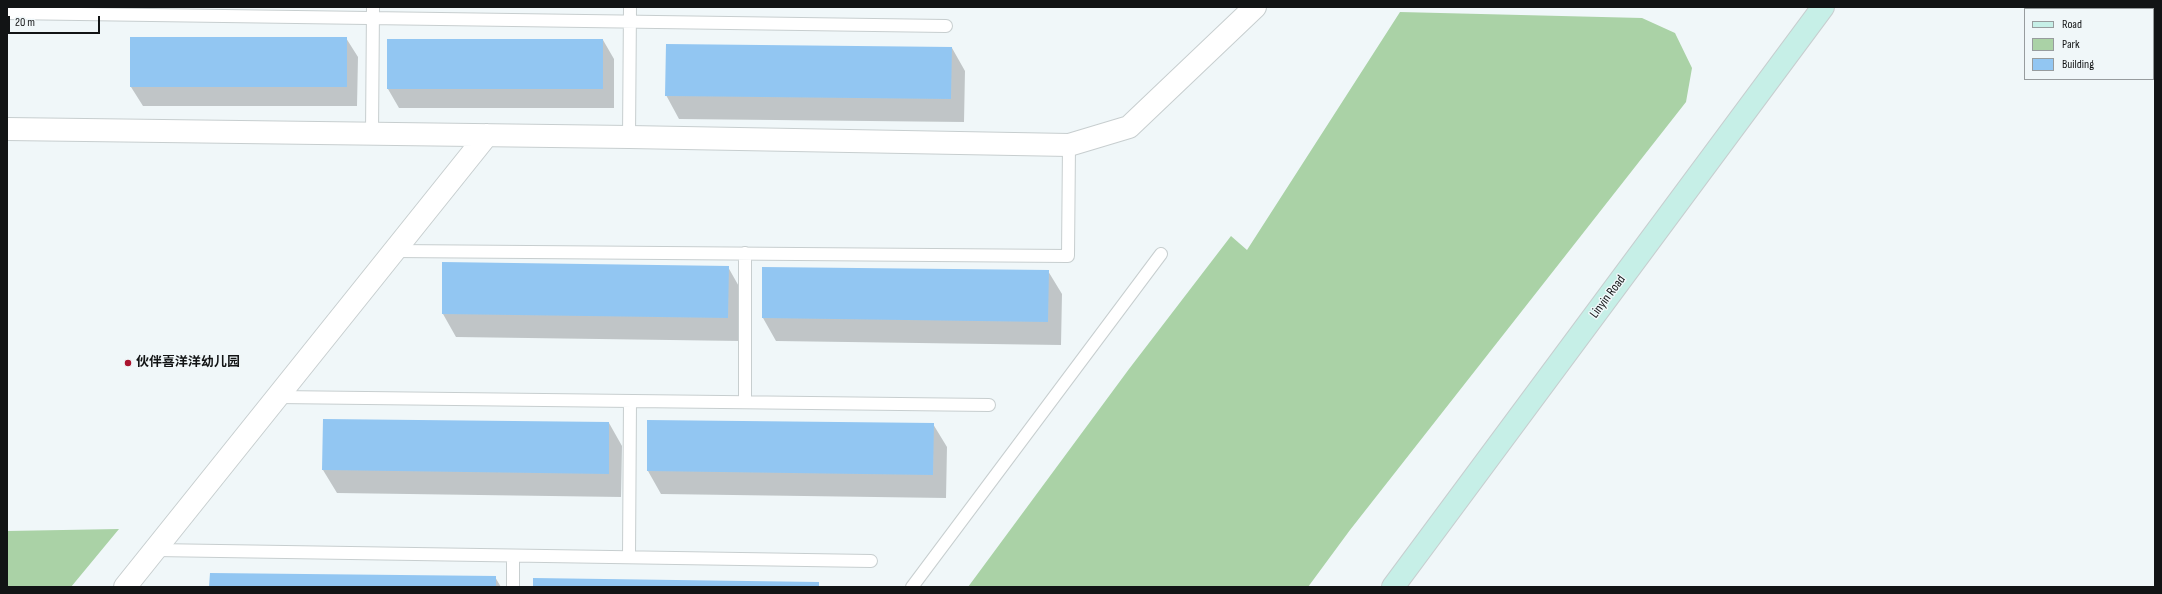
<!DOCTYPE html>
<meta charset="utf-8">
<style>
body{margin:0}
#map{position:relative;width:2162px;height:594px;overflow:hidden;background:#f0f7f9;font-family:"Sofia Sans Condensed",sans-serif}
canvas{display:block}
.frame{position:absolute;inset:0;border:8px solid #121415;pointer-events:none}
.legend{position:absolute;left:2024px;top:8px;width:130px;height:72px;box-sizing:border-box;background:#f0f7f9;border:1px solid #979c9e;margin:0;padding:5px 7px;list-style:none;font-size:12px;color:#121415}
.legend li{display:flex;align-items:center;gap:8px;height:20px}
.legend b{width:20px;border:1px solid #979c9e}
.scale{position:absolute;left:8px;top:16px;width:92px;height:18px;box-sizing:border-box;border:2px solid #121415;border-top:0;padding-left:5px;font-size:12px;line-height:14px;white-space:nowrap;color:#121415;-webkit-text-stroke:3px #f0f7f9;paint-order:stroke}
</style>
<div id="map">
<canvas width="2162" height="594"></canvas>
<div class="frame"></div>
<ul class="legend">
<li><b style="height:5px;background:#c6efe7"></b>Road</li>
<li><b style="height:11px;background:#aad2a6"></b>Park</li>
<li><b style="height:11px;background:#92c6f2"></b>Building</li>
</ul>
<div class="scale">20 m</div>
</div>
<script>
const context = document.querySelector('canvas').getContext('2d');
context.lineJoin = 'round';
function fill(path, color) {
  context.fillStyle = color;
  context.fill(path, 'evenodd');
}
function toPath(rows) {
  const path = new Path2D();
  for (const r of rows) {
    path.moveTo(r[0], r[1]);
    for (let i = 2; i < r.length; i += 2) path.lineTo(r[i], r[i + 1]);
  }
  return path;
}
function stroke(path, color, width, dash) {
  context.strokeStyle = color;
  context.lineWidth = width;
  context.lineCap = dash ? 'butt' : 'round';
  context.setLineDash(dash || []);
  context.stroke(path);
}
function drawText(font, color, halo, rows, align = 'center') {
  context.font = font + ' "Sofia Sans Condensed","Noto Sans SC",sans-serif';
  context.lineWidth = 3;
  context.setLineDash([]);
  context.textBaseline = 'middle';
  context.strokeStyle = halo;
  context.fillStyle = color;
  for (const [text, x, y, turn = 0] of rows) {
    context.save();
    context.translate(x, y);
    context.rotate((+turn || 0) * Math.PI / 180);
    context.textAlign = isNaN(turn) ? turn : align;
    if (halo) context.strokeText(text, 0, 0);
    context.fillText(text, 0, 0);
    context.restore();
  }
}
fill(toPath([
 [1400,12,1642,18,1675,33,1692,68,1686,102,1350,530,1308,587,968,587,1129,369,1231,236,1247,250],
 [119,529,71,587,7,587,7,531]
]), '#aad2a6');
fill(toPath([
 [346,38,358,57,357,106,143,106,131,87],
 [603,40,614,59,614,108,399,108,388,89],
 [952,48,965,71,964,122,679,119,666,95],
 [443,263,728,267,741,290,741,341,456,337,443,314],
 [763,268,1048,271,1062,294,1061,345,776,341,763,318],
 [324,420,609,423,622,446,621,497,337,493,323,470],
 [648,421,933,424,947,447,946,498,661,494,648,471],
 [495,577,501,587,210,587]
]), '#0003');
fill(toPath([
 [130,37,347,37,347,87,130,87],
 [387,39,603,39,603,89,387,89],
 [666,44,952,47,951,99,665,96],
 [442,262,729,266,728,318,442,314],
 [762,267,1049,270,1048,322,762,318],
 [323,419,609,422,609,474,322,470],
 [647,420,934,423,933,475,647,471],
 [210,573,496,576,496,587,209,587],
 [533,578,819,582,819,587,533,587]
]), '#92c6f2');
const lane = toPath([
 [7,13,946,26],
 [372,133,373,7],
 [629,137,630,7],
 [394,251,1068,256,1069,145],
 [745,253,745,402],
 [277,397,989,405],
 [155,550,871,561],
 [513,556,513,587],
 [629,557,630,401],
 [912,587,1161,254]
]);
const street = toPath([
 [7,129,629,137,1069,145,1129,127,1255,7],
 [125,587,487,135]
]);
const secondary = toPath([
 [1393,587,1823,7]
]);
stroke(lane, '#c7cecf', 14);
stroke(street, '#c7cecf', 24);
stroke(secondary, '#c7cecf', 24);
stroke(lane, '#fff', 12);
stroke(street, '#fff', 22);
stroke(secondary, '#c6efe7', 22);
for (const [x, y, r, color] of [
 [128,363,4,"#aa142f"]
]) {
  const dot = new Path2D();
  dot.arc(x, y, r, 0, 2 * Math.PI);
  context.fillStyle = color;
  context.fill(dot);
  stroke(dot, '#f0f7f9', 1.5);
}
drawText('13px', '#121415', '#f0f7f9', [
 ["Linyin Road",1608,297,-53]
]);
drawText('bold 13px', '#121415', '#f0f7f9', [
 ["伙伴喜洋洋幼儿园",136,363]
], 'left');
</script>
